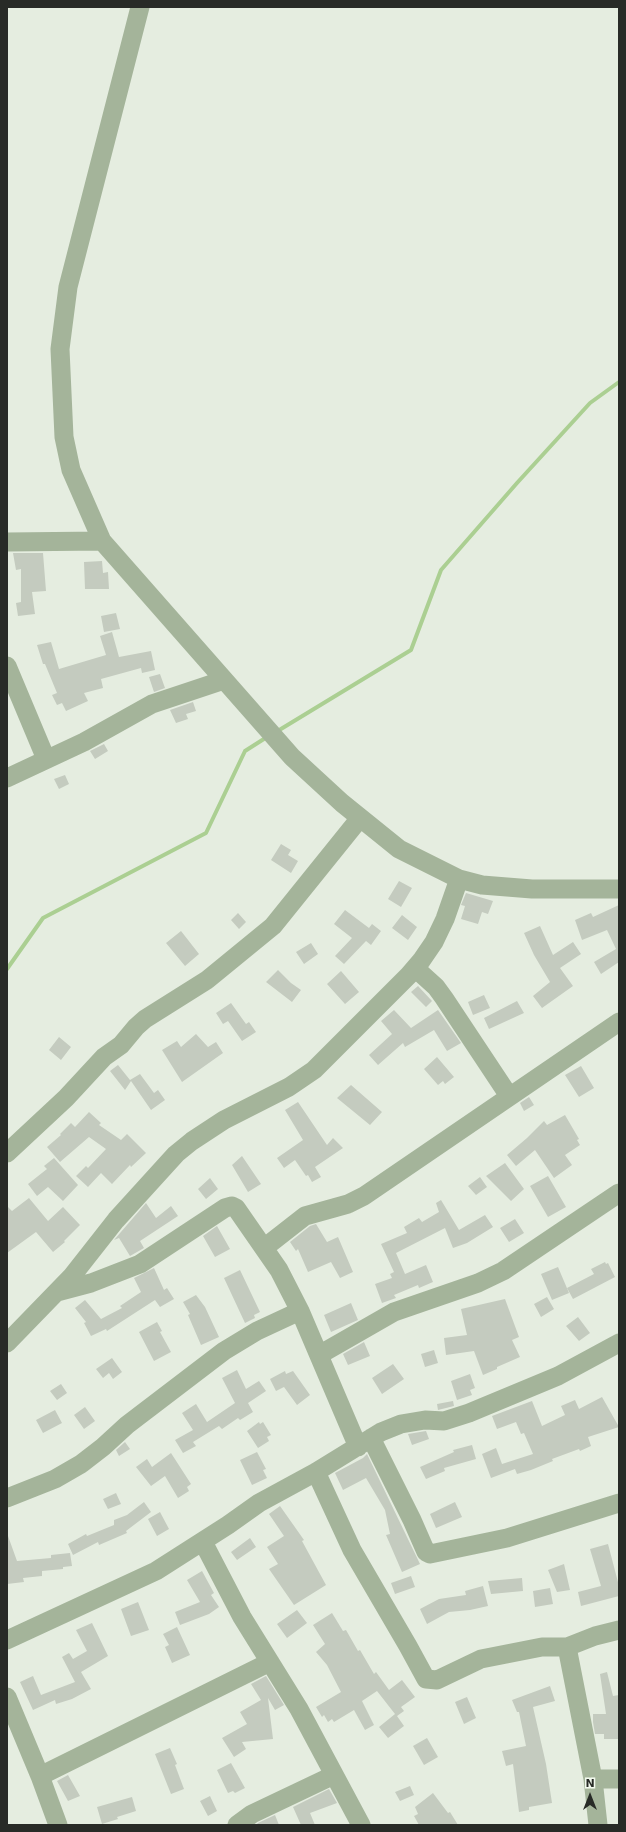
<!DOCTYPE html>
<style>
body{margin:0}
#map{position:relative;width:626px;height:1832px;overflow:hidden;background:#e5ede0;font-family:"DejaVu Sans",sans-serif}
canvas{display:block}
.frame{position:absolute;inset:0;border:8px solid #282b27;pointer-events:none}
.north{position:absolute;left:570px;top:1776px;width:40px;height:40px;-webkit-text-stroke:3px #f2faee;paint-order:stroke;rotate:0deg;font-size:11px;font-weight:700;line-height:16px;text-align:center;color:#282b27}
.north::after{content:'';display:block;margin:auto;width:14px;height:18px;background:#282b27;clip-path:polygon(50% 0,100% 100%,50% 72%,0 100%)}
</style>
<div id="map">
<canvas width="626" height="1832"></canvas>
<div class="frame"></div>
<div class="north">N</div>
</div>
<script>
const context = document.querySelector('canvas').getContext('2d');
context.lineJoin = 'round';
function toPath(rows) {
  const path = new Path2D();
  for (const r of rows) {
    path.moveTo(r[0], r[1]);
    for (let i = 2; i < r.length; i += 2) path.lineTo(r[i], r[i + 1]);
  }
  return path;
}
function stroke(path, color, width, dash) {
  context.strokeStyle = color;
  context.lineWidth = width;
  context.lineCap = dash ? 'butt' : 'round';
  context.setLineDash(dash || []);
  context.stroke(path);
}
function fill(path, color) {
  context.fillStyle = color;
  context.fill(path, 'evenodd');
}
stroke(toPath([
 [276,732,411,650,441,570,517,483,590,403,619,382],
 [7,969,43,918,206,833,245,751,267,737]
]), '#abcf92', 4);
fill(toPath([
 [13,553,43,553,46,591,32,592,35,614,18,616,16,603,21,602,21,569,16,570],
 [102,561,103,573,108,572,109,589,85,589,84,562],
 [116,613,120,629,104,632,101,616],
 [112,632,119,657,151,651,155,670,142,673,141,668,101,679,103,688,84,693,88,701,66,711,62,703,57,705,52,695,57,693,45,664,43,664,37,645,51,642,59,669,106,655,100,636],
 [160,674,165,688,154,692,149,677],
 [193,702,196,711,186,714,188,719,176,723,170,710],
 [104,744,108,751,95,759,90,751],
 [65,775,69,784,59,789,54,779],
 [281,844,291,850,288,855,298,861,291,873,271,860],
 [399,881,412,888,401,907,388,899],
 [466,893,493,901,488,914,482,912,478,924,461,919,465,906,461,905],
 [619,905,619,962,601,974,594,962,616,949,607,930,582,940,575,920,591,913,593,917],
 [345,910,369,928,372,924,381,931,371,945,366,941,344,964,335,956,352,938,334,924],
 [238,913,246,922,239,929,231,920],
 [402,915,417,927,408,940,392,928],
 [540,926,553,955,573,942,581,954,560,968,573,986,542,1008,533,996,550,982,534,955,524,933],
 [181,931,199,954,185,966,166,943],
 [311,943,318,954,304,964,296,952],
 [278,970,291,983,301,990,292,1002,266,982],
 [341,971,359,992,345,1004,327,984],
 [418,986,432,1001,426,1007,411,992],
 [484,995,490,1008,473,1015,468,1002],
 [517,1001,524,1013,489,1029,484,1018],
 [231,1003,246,1024,249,1022,256,1032,242,1041,228,1021,223,1024,216,1013],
 [394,1010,411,1028,438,1010,461,1043,447,1051,434,1030,405,1047,403,1043,378,1065,369,1055,392,1034,381,1021],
 [196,1034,208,1047,216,1042,223,1053,182,1082,162,1050,177,1041,181,1047],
 [59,1037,71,1047,61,1060,49,1050],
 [437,1057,454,1077,445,1084,443,1081,438,1085,424,1069],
 [118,1065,130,1080,140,1074,154,1093,158,1090,165,1100,151,1110,131,1081,125,1090,110,1071],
 [581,1066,594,1088,579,1097,565,1075],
 [351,1085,382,1112,370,1125,337,1098],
 [529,1097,534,1105,524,1111,520,1103],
 [298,1102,327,1145,333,1138,343,1148,315,1167,321,1177,312,1182,308,1175,306,1176,295,1160,284,1168,277,1158,303,1140,285,1110],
 [89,1112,101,1123,99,1125,121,1140,127,1134,146,1153,131,1167,130,1165,112,1184,101,1173,88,1187,76,1176,86,1166,88,1168,106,1149,89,1137,60,1162,47,1147,61,1135,60,1134,71,1123,75,1127],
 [565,1115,579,1139,577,1140,580,1145,565,1155,572,1165,554,1178,535,1150,516,1166,507,1155,527,1138,544,1121,547,1125],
 [242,1156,261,1184,248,1192,232,1165],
 [54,1158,78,1185,63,1201,48,1187,37,1196,28,1184,47,1169,44,1166],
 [505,1163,524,1189,511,1201,486,1176],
 [548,1176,566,1207,548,1217,530,1186],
 [480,1177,487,1187,476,1195,468,1186],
 [210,1178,218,1189,206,1199,198,1189],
 [29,1198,48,1221,63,1207,80,1225,64,1241,65,1242,53,1252,36,1232,7,1253,7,1206,12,1211],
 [441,1200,459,1230,485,1215,493,1227,467,1243,453,1248,445,1228,396,1253,405,1274,426,1265,433,1282,419,1288,418,1285,394,1295,396,1298,382,1303,375,1284,392,1278,390,1274,394,1272,381,1244,407,1233,404,1227,419,1218,422,1222,439,1212,436,1203],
 [146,1203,156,1218,171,1206,178,1216,140,1241,144,1248,130,1256,119,1238,114,1240],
 [515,1219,524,1233,509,1242,500,1228],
 [316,1224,327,1242,338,1237,353,1272,340,1278,331,1262,308,1272,298,1249,296,1251,290,1242,310,1226],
 [217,1226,230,1249,215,1257,203,1236],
 [605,1262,606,1264,608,1263,615,1277,573,1299,567,1288,594,1274,591,1269],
 [558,1267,569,1293,552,1300,541,1274],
 [154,1268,164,1290,167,1288,174,1299,160,1307,155,1300,107,1331,106,1329,91,1336,84,1323,86,1322,75,1308,85,1300,101,1319,122,1308,120,1306,141,1292,134,1278],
 [240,1270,260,1312,254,1315,255,1318,245,1323,224,1278],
 [196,1295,205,1307,219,1337,201,1345,188,1315,190,1314,183,1302],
 [547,1297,554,1309,541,1317,534,1304],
 [505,1299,519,1337,512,1340,520,1357,497,1367,497,1369,483,1375,474,1351,446,1355,444,1338,467,1335,461,1309],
 [351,1303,358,1320,331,1332,324,1315],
 [578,1317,590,1333,579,1341,566,1326],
 [157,1322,162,1331,160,1332,171,1352,154,1361,139,1332],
 [364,1342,370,1356,348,1365,343,1354],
 [434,1350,438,1363,425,1367,421,1354],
 [112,1358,122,1372,113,1379,109,1373,103,1378,96,1369],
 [393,1364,404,1379,382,1394,372,1378],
 [237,1370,246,1389,259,1381,266,1391,248,1403,253,1412,240,1420,238,1418,222,1429,219,1426,193,1442,196,1446,183,1453,175,1440,193,1430,182,1413,196,1404,207,1422,235,1403,222,1378],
 [285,1371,286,1374,293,1371,310,1395,297,1405,284,1387,276,1391,270,1379],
 [470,1374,475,1388,470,1390,472,1395,457,1400,451,1381],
 [61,1384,67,1393,57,1400,50,1391],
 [602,1397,619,1427,588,1437,591,1446,580,1451,579,1449,552,1459,553,1461,531,1470,517,1474,515,1469,491,1478,482,1454,496,1448,502,1464,533,1454,524,1433,521,1434,516,1422,497,1429,492,1416,532,1401,542,1426,565,1415,561,1406,575,1400,579,1409],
 [453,1401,454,1406,438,1410,437,1404],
 [85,1407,95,1421,84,1429,74,1415],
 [55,1410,62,1423,43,1433,36,1420],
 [259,1422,260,1424,263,1422,271,1435,267,1437,269,1441,258,1448,247,1431],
 [426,1431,429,1439,412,1445,408,1434],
 [125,1442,130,1449,119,1456,116,1450],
 [472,1445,476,1459,444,1468,445,1471,426,1479,420,1467,454,1452,453,1450],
 [257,1452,266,1469,263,1470,267,1478,252,1485,240,1460],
 [171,1453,191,1484,187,1487,189,1491,178,1498,165,1476,151,1486,136,1467,147,1459,152,1467],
 [367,1454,420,1564,402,1572,386,1535,390,1534,385,1510,366,1478,343,1490,335,1473,363,1458],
 [116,1493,121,1504,108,1509,103,1499],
 [144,1502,151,1512,126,1531,127,1533,99,1545,98,1542,73,1555,68,1544,86,1534,87,1536,114,1525,114,1520,127,1515],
 [455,1502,462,1517,436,1528,430,1514],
 [280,1506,304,1540,302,1541,326,1585,294,1605,269,1569,278,1564,267,1547,284,1536,269,1514],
 [160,1512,169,1529,157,1536,148,1519],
 [7,1536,8,1536,17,1561,51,1558,51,1555,70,1553,72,1566,63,1567,63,1569,42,1571,42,1576,23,1578,24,1582,7,1584],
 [250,1538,256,1547,237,1560,231,1552],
 [608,1544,619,1586,619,1596,581,1606,578,1592,601,1586,590,1549],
 [564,1564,570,1590,557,1592,548,1570],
 [202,1571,214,1593,211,1595,219,1607,209,1614,180,1625,175,1612,200,1602,187,1580],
 [411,1576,415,1587,395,1594,391,1583],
 [522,1578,523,1591,491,1594,488,1581],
 [483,1586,488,1606,470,1610,449,1612,427,1624,420,1609,439,1599,466,1595,465,1591],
 [550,1588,553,1604,535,1607,533,1591],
 [138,1602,149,1630,131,1636,121,1609],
 [297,1610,307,1623,287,1638,277,1624],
 [332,1613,343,1631,346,1630,358,1651,360,1650,374,1674,376,1672,389,1690,402,1680,415,1697,401,1707,404,1711,397,1716,404,1726,388,1738,379,1727,395,1714,377,1691,362,1701,374,1725,365,1730,354,1710,334,1722,332,1719,328,1722,324,1715,322,1717,316,1707,341,1692,327,1665,316,1652,325,1644,313,1625],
 [92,1623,108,1656,81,1672,91,1689,72,1699,56,1704,55,1700,33,1710,20,1682,33,1676,41,1695,75,1682,62,1657,69,1653,73,1659,87,1651,76,1630],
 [177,1627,190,1655,172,1663,165,1647,169,1645,163,1634],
 [607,1672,613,1696,619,1695,619,1739,604,1739,604,1734,595,1734,593,1722,593,1714,606,1714,600,1674],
 [266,1676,284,1705,275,1710,268,1698,273,1739,242,1742,246,1749,234,1757,222,1738,247,1724,240,1712,261,1700,251,1684],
 [550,1686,555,1701,533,1707,546,1764,552,1803,529,1807,529,1810,519,1812,513,1764,506,1766,502,1751,526,1746,519,1712,517,1712,512,1700],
 [467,1697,476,1718,464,1724,455,1702],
 [427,1738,438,1757,424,1765,413,1746],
 [170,1748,177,1764,175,1765,184,1789,171,1794,155,1754],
 [231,1763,245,1788,235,1793,233,1791,228,1793,217,1770],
 [68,1775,80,1796,68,1801,57,1781],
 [410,1786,414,1795,400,1801,395,1792],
 [329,1789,337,1803,310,1813,315,1825,301,1825,293,1807],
 [433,1793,448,1813,450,1812,458,1825,419,1825,414,1816,418,1814,415,1807],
 [210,1796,217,1811,208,1816,200,1801],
 [132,1797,136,1811,117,1817,118,1819,102,1824,97,1807],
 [275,1815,279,1825,256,1825,258,1823]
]), '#c4cbbf');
stroke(toPath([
 [140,7,68,287,60,349,64,437,71,470,102,541,292,757,342,803,399,849,459,879,482,885,532,889,619,889],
 [7,542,102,541],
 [7,666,46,759],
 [7,778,84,742,152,704,224,680],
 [415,968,436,987,444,998,509,1096],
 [7,1153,66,1098,104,1057,121,1045,136,1027,145,1019,207,980,273,926,360,818],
 [264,1248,305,1216,348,1204,364,1196,619,1022],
 [57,1292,91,1283,140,1264,225,1208,232,1206,236,1208,279,1270,300,1311,358,1447],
 [7,1343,72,1276,116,1220,176,1154,192,1141,224,1120,289,1087,314,1070,409,975,421,961,434,942,445,919,459,879],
 [319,1355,394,1312,478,1283,503,1271,619,1193],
 [371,1438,412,1520,426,1552,430,1554,507,1538,619,1503],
 [316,1472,352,1550,408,1646,426,1679,437,1680,481,1659,542,1647,567,1647,595,1636,619,1630],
 [7,1498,55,1479,81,1464,103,1447,127,1425,224,1351,257,1331,300,1311],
 [203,1542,242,1617,299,1709,361,1825],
 [7,1640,156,1571,228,1525,259,1503,316,1472,381,1432,401,1424,425,1420,444,1421,469,1413,558,1376,619,1343],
 [567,1647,593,1779,598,1825],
 [7,1697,40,1776,58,1825],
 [40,1776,270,1662],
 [593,1779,619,1779],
 [237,1825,252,1814,334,1775]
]), '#a4b49a', 19);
</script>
